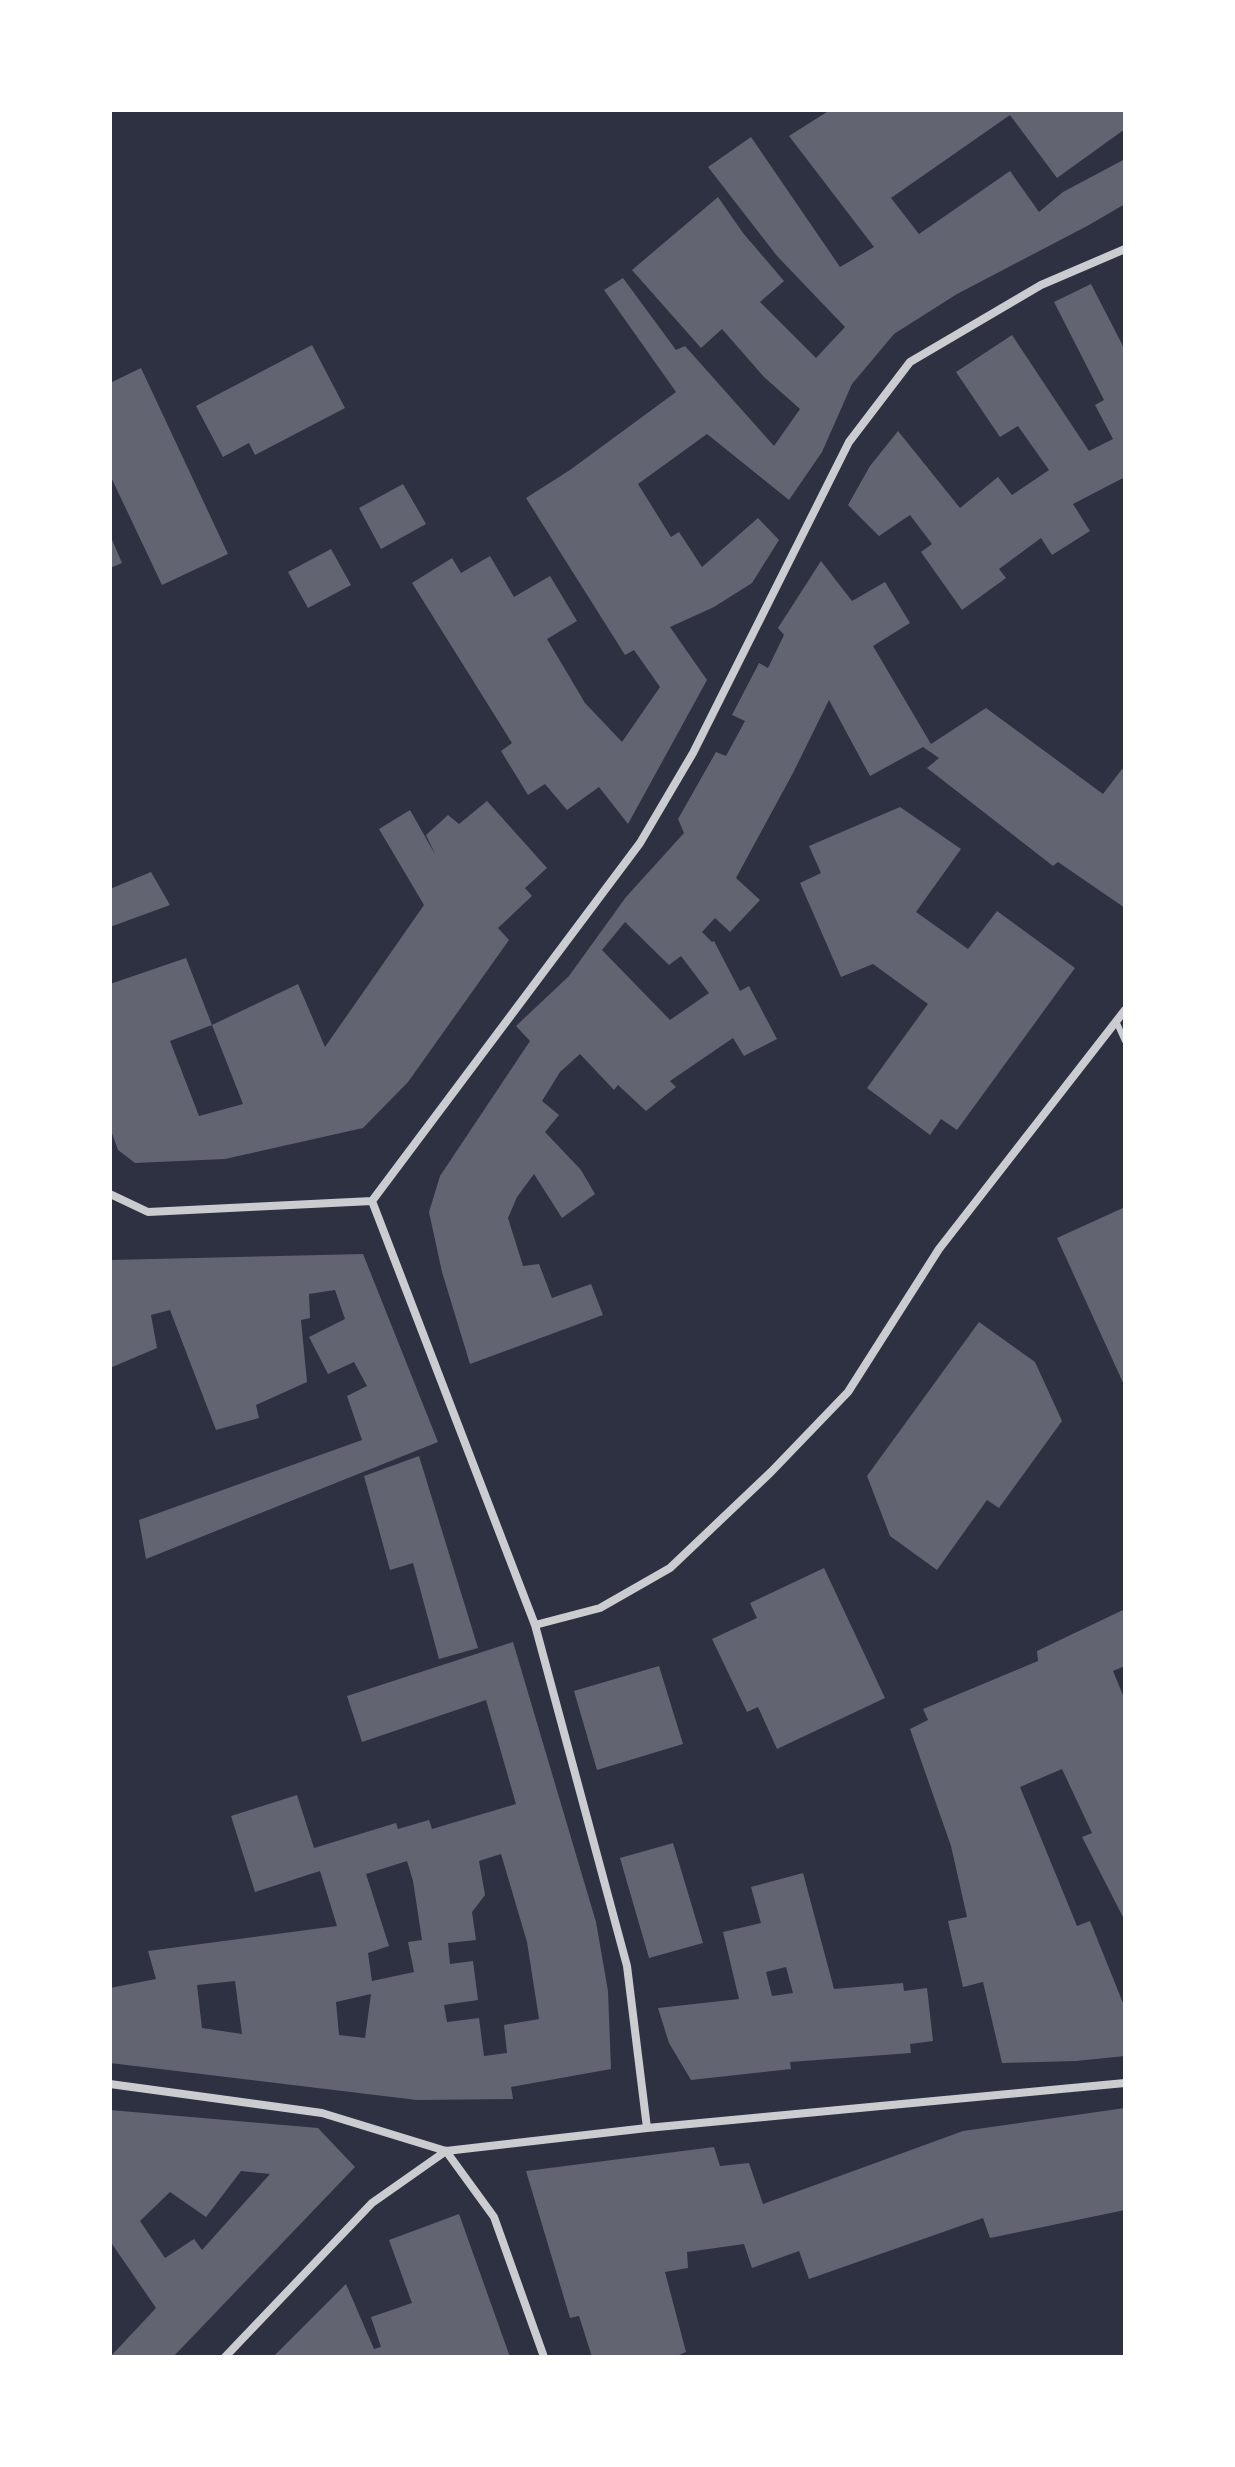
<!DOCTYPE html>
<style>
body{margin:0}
#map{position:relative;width:1235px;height:2467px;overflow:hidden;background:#2d3142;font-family:Raleway,sans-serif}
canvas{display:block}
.frame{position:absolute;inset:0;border:112px solid #fff;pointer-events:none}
</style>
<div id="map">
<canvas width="1235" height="2467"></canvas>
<div class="frame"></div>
</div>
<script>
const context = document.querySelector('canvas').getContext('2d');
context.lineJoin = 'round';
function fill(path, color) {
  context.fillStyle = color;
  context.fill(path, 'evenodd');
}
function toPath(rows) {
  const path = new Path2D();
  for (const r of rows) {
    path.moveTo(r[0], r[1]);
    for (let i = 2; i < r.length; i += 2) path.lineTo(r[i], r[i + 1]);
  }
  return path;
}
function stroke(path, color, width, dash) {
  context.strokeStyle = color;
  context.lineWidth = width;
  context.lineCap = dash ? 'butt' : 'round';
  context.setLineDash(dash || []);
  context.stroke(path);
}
fill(toPath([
 [830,110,1125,110,1125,129,1057,178,1010,115,891,198,919,234,1010,171,1039,212,1063,192,1125,159,1125,204,1089,225,957,294,894,334,852,384,822,452,789,500,707,434,638,484,671,537,679,532,702,567,758,518,779,540,752,583,714,607,670,627,707,680,628,824,599,787,567,810,545,784,528,795,501,751,512,743,412,583,452,558,461,573,490,556,514,597,550,576,577,621,547,639,585,703,622,742,660,687,634,650,625,655,526,498,570,470,676,392,604,290,623,278,676,350,685,346,774,446,800,409,764,377,722,329,701,348,632,270,718,197,743,233,784,281,760,302,816,358,845,327,777,256,708,167,751,137,840,267,874,247,789,136],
 [1091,284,1125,350,1125,477,1073,504,1090,531,1052,555,1041,538,999,569,1006,578,962,610,921,552,932,544,910,515,879,536,848,505,870,466,898,431,960,508,998,477,1012,495,1049,470,1018,426,1000,437,956,372,1012,335,1089,451,1113,439,1095,405,1104,400,1054,302],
 [312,345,345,408,255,455,249,443,223,457,196,406],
 [141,368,228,554,162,585,110,475,110,383],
 [403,484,426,524,381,549,359,508],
 [110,535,122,563,110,568],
 [331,549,351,585,308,608,288,572],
 [821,561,852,601,885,582,910,623,873,646,931,744,986,708,1103,794,1122,769,1125,771,1125,908,1058,862,1053,866,927,768,939,758,923,747,870,776,829,700,793,773,736,878,760,900,730,932,715,918,702,932,712,942,714,941,740,991,749,986,777,1039,744,1056,733,1038,670,1081,676,1087,646,1111,618,1085,614,1090,580,1054,560,1072,542,1101,559,1115,545,1132,581,1170,595,1194,562,1218,534,1174,517,1197,508,1218,523,1266,539,1264,552,1298,591,1284,603,1315,470,1364,442,1272,429,1212,440,1176,530,1041,516,1026,569,976,626,897,684,833,678,819,716,752,726,756,745,721,732,715,759,663,768,668,784,635,778,628],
 [625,922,669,965,681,956,709,993,670,1020,602,950],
 [487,801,547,868,525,888,532,896,498,928,509,940,408,1082,363,1128,225,1159,135,1163,118,1150,110,1128,110,984,186,958,212,1025,170,1041,199,1116,243,1104,212,1025,298,984,325,1047,424,905,379,829,410,810,436,856,426,835,448,815,459,824],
 [900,807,961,849,916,912,968,949,997,911,1075,968,957,1130,941,1119,930,1135,867,1088,928,1004,873,964,841,977,800,883,821,873,809,846],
 [151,872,170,905,110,927,110,889],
 [1125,1207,1125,1387,1057,1238],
 [363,1254,438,1442,146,1559,139,1520,362,1440,347,1396,367,1386,354,1362,328,1374,309,1337,345,1319,335,1290,309,1294,310,1318,301,1320,307,1382,256,1405,259,1418,216,1430,170,1310,151,1315,157,1348,110,1368,110,1260],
 [979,1322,1035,1362,1062,1421,999,1508,987,1500,937,1570,890,1536,867,1476],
 [419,1456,478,1648,439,1659,413,1563,390,1570,364,1476],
 [824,1568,885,1698,777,1749,758,1707,747,1712,712,1639,757,1618,750,1603],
 [1125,1609,1125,1666,1113,1671,1125,1700,1125,1921,1082,1837,1092,1833,1062,1769,1020,1787,1077,1926,1090,1921,1125,2008,1125,2056,1076,2061,1002,2063,983,1982,963,1987,948,1921,967,1917,951,1846,910,1729,928,1720,923,1709,1038,1661,1037,1651],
 [513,1642,596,1922,608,1991,611,2069,511,2087,513,2099,417,2100,110,2063,110,1988,156,1979,148,1951,337,1926,320,1871,255,1892,231,1816,297,1795,314,1848,396,1823,398,1829,429,1820,432,1829,516,1804,486,1700,362,1742,347,1696],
 [501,1854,527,1942,539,2019,504,2025,507,2053,484,2056,479,2018,447,2022,444,2005,478,2000,473,1961,450,1964,448,1943,476,1940,472,1912,485,1895,479,1861],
 [407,1861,413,1881,422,1940,408,1942,414,1972,372,1981,368,1953,389,1946,366,1874],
 [235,1981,242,2034,202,2028,197,1985],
 [371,1994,365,2038,339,2035,336,2002],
 [659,1666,683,1744,597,1770,574,1691],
 [673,1843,703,1943,649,1958,620,1858],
 [803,1873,834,1989,903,1983,904,1991,927,1988,933,2041,910,2044,911,2053,790,2062,791,2069,691,2080,669,2043,658,2008,739,1999,723,1932,761,1923,751,1887],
 [786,1967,793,1993,772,1996,766,1972],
 [1125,2108,1125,2210,990,2238,983,2218,809,2279,799,2251,752,2268,744,2244,687,2252,688,2268,665,2272,686,2352,679,2355,680,2357,592,2357,579,2316,570,2318,526,2171,714,2147,720,2166,749,2163,763,2204,963,2131],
 [110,2110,318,2128,355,2167,173,2357,110,2357,156,2308,110,2241],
 [241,2171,270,2174,202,2250,194,2239,165,2258,140,2221,170,2192,206,2217],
 [459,2214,510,2357,273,2357,346,2284,374,2349,381,2347,371,2317,412,2303,389,2240]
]), '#626471');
stroke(toPath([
 [1116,1021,1125,1041]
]), '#caccd0', 6);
stroke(toPath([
 [110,1194,148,1212,372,1201,535,1625,627,1966,647,2128],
 [372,1201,640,843,693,753,849,442,910,362,1041,285,1125,249],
 [535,1625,600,1608,670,1568,771,1472,848,1392,939,1249,1125,1010],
 [110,2084,322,2113,446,2151,647,2128,1125,2083],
 [446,2151,494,2217,544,2357],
 [225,2357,372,2203,446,2151]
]), '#caccd0', 8);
</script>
